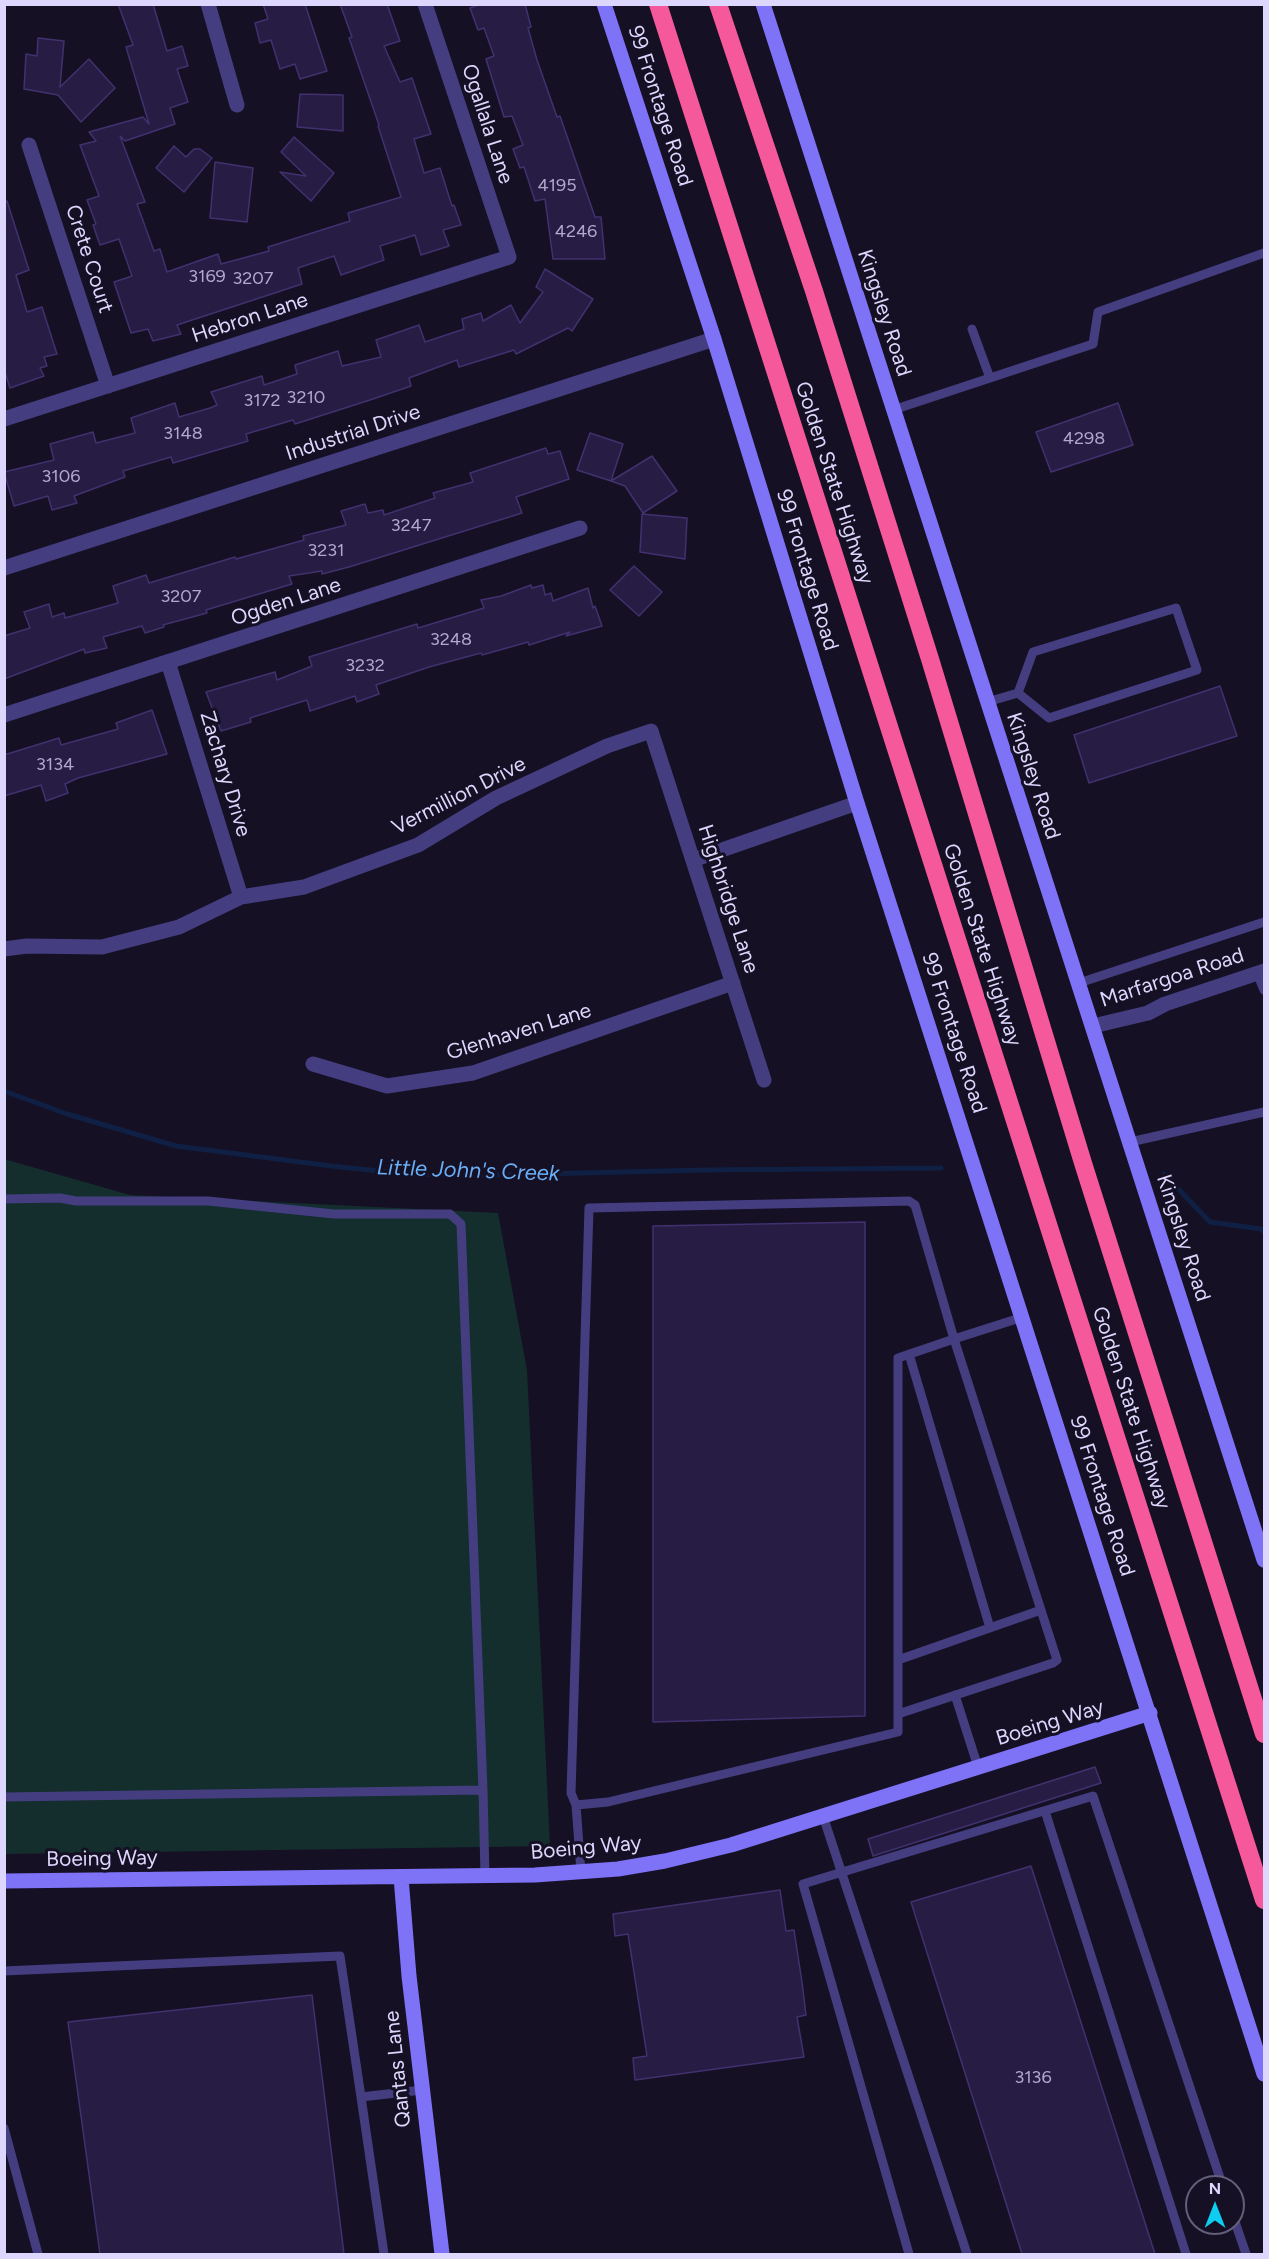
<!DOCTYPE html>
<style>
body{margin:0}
#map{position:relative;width:1269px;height:2259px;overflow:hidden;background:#151024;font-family:Figtree,sans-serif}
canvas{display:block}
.frame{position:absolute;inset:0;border:6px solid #ddd6fd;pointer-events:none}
.north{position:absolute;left:1185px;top:2175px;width:60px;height:60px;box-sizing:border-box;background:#151024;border:2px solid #655f7b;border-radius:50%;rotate:0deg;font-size:16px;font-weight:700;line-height:24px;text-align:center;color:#ddd6fd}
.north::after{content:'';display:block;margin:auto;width:21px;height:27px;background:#0ecdf0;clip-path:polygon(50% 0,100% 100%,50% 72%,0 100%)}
</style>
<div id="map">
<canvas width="1269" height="2259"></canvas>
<div class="frame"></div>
<div class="north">N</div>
</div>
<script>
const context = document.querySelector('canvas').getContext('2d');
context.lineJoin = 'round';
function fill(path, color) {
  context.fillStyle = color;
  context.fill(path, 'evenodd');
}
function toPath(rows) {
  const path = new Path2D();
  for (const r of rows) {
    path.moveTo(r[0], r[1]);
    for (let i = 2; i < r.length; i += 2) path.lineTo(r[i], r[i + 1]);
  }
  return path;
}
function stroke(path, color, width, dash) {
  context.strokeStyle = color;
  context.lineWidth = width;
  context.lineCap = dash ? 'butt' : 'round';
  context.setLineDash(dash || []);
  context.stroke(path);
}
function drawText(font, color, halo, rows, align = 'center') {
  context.font = font + ' Figtree,sans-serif';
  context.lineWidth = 6;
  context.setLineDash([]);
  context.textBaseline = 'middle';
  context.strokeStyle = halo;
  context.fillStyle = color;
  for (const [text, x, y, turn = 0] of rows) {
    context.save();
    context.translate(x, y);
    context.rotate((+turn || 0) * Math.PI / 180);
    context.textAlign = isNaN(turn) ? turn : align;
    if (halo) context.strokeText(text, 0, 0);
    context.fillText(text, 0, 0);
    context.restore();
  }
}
fill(toPath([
 [4,1159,130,1195,498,1213,527,1370,550,1846,5,1854]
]), '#142e2e');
stroke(toPath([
 [4,1091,67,1114,176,1146,331,1166,400,1173,456,1176,705,1170,941,1168],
 [1164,1174,1210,1222,1261,1229,1264,1232]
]), '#0f2044', 5);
const building = toPath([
 [118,4,153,4,167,51,182,46,188,66,177,69,188,102,170,108,175,124,125,141,120,136,145,202,137,204,154,251,160,249,167,272,218,254,221,264,269,251,268,247,350,221,348,213,401,197,378,126,379,125,349,38,352,37,340,4,387,4,400,41,384,46,400,82,412,78,431,134,414,139,424,173,440,168,452,206,454,205,461,225,443,230,449,246,421,255,415,235,380,246,384,260,341,275,334,256,298,268,302,284,177,325,181,334,153,341,148,329,131,333,114,282,132,276,119,239,100,245,93,225,96,224,87,200,99,196,80,145,96,141,89,132,143,117,149,124,126,47,133,45,118,4],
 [263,4,305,4,327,71,300,79,295,64,280,69,271,40,260,43,255,23,268,19,263,4],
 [481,4,525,4,531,27,528,28,537,60,557,117,560,116,595,217,601,217,605,259,553,259,545,199,535,201,524,167,520,168,513,149,523,145,512,116,504,117,486,59,494,56,484,28,478,30,470,8,481,4],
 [38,38,64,41,60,87,89,59,115,88,81,122,58,95,24,89,26,54,37,56,38,38],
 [300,94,343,95,343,131,297,127,300,94],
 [294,137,334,173,311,201,280,172,306,176,281,152,294,137],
 [174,146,186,157,194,149,200,149,212,158,184,192,156,168,174,146],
 [215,162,253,168,247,222,210,218,215,162],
 [4,201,7,201,29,270,16,275,27,312,42,307,57,354,44,357,47,366,40,368,44,376,10,388,4,369,4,201],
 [545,269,593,299,572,331,568,328,516,354,514,350,459,367,457,360,409,378,411,386,370,400,295,424,293,420,246,434,248,441,173,463,171,457,123,471,125,477,74,496,77,503,52,510,48,496,14,506,4,472,54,460,50,444,93,432,96,443,135,433,131,418,175,403,179,417,210,408,217,405,211,392,262,376,264,385,297,374,295,365,338,351,342,366,381,357,376,340,419,325,425,342,464,329,462,319,481,313,483,321,511,305,520,323,543,292,536,287,545,269],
 [1118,403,1133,445,1051,472,1036,432,1118,403],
 [590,433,623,444,611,481,577,470,590,433],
 [546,448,548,454,560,451,569,479,516,497,522,513,349,567,322,574,322,571,289,576,292,584,206,610,207,613,163,625,164,627,145,633,142,626,103,637,107,648,85,653,84,649,4,679,4,636,30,628,24,612,49,604,52,617,64,613,65,618,118,603,113,586,146,575,149,583,235,557,236,559,304,540,303,536,346,525,341,511,365,504,368,513,383,510,384,515,435,498,433,493,473,482,470,473,546,448],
 [652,456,677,491,643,513,625,486,611,481,652,456],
 [642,514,687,518,685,559,640,552,642,514],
 [634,566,662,592,639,616,610,590,634,566],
 [531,585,532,588,543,585,545,595,551,593,553,601,588,588,593,608,595,606,602,626,566,636,570,632,529,645,528,642,482,655,481,653,429,667,376,685,379,694,357,702,355,696,310,711,307,700,250,718,251,722,221,731,206,692,275,672,277,680,312,666,309,657,417,624,418,628,484,608,481,600,501,596,531,585],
 [1220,686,1237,736,1089,783,1074,735,1220,686],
 [152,710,167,754,78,778,65,784,68,793,46,801,41,785,4,796,4,755,59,738,61,745,118,729,116,723,152,710],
 [865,1222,865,1716,653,1722,653,1226,865,1222],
 [1095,1767,1101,1783,873,1856,868,1839,1095,1767],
 [1031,1866,1155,2254,1022,2254,911,1902,1031,1866],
 [780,1890,786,1931,794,1930,802,1982,806,2015,797,2017,804,2057,635,2080,633,2058,647,2056,628,1934,615,1936,613,1914,780,1890],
 [312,1995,344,2254,100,2254,68,2022,312,1995]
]);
fill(building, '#271d44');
stroke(building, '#41316f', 1.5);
stroke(toPath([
 [972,329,990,378],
 [893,410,1093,344,1098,312,1264,253],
 [987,702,1018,693,1049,718,1197,670,1176,608,1033,652,1018,693],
 [1257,973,1264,990],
 [1079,983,1264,922],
 [1130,1142,1264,1112],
 [4,1199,60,1198,76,1201,208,1201,334,1214,450,1214,461,1224,483,1790],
 [909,1354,990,1628],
 [898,1660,1041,1610],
 [955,1695,978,1767],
 [898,1714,1053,1663,1057,1660,954,1339,898,1358,898,1732,608,1802,576,1805,571,1793,589,1208,909,1201,915,1205,954,1339,1023,1317],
 [4,1797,483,1790,485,1876],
 [576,1805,581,1872],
 [1045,1811,1186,2254],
 [823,1816,967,2254],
 [4,1971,340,1956,361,2097,422,2090],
 [361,2097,384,2254],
 [4,2128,38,2254],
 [1233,2216,1246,2254],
 [909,2254,803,1884,1093,1796,1223,2187]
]), '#443e81', 9);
stroke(toPath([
 [208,4,237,105],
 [29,145,108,386],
 [4,419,509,257,425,4],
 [4,568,714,339],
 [168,662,241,897],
 [4,715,580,528],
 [693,860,857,803],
 [4,949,27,946,102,947,179,927,241,897,304,887,418,845,496,798,607,746,651,731,764,1080],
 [1093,1026,1148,1013,1165,1004,1264,971],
 [313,1064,387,1086,473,1073,733,983]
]), '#443e81', 15);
stroke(toPath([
 [604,4,714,339,857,803,1264,2074],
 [763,4,1264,1560],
 [401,1877,409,1976,442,2254],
 [4,1881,535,1875,618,1869,665,1861,731,1845,1150,1713]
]), '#7e73f7', 15);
stroke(toPath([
 [658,4,1264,1900],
 [718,4,814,291,930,659,1083,1163,1264,1734]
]), '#f5589b', 18);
drawText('18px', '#b0a8cf', null, [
 ["4195",557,186],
 ["4246",576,232],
 ["3169",207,277],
 ["3207",253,279],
 ["3210",306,398],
 ["3172",262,401],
 ["3148",183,434],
 ["4298",1084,439],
 ["3106",61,477],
 ["3247",411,526],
 ["3231",326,551],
 ["3207",181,597],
 ["3248",451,640],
 ["3232",365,666],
 ["3134",55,765],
 ["3136",1033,2078]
]);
drawText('21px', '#ddd6fd', '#151024', [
 ["99 Frontage Road",660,106,72],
 ["Ogallala Lane",487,124,72],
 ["Crete Court",89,259,72],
 ["Kingsley Road",884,313,72],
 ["Hebron Lane",250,318,-18],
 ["Industrial Drive",353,433,-18],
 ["Golden State Highway",834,483,72],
 ["99 Frontage Road",807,570,73],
 ["Ogden Lane",286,602,-18],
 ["Zachary Drive",225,774,73],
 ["Kingsley Road",1033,776,72],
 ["Vermillion Drive",459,796,-27],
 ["Highbridge Lane",728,899,72],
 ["Golden State Highway",982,945,72],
 ["Marfargoa Road",1172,978,-18],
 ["Glenhaven Lane",519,1032,-17],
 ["99 Frontage Road",954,1033,72],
 ["Kingsley Road",1183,1238,72],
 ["Golden State Highway",1131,1408,72],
 ["99 Frontage Road",1102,1496,72],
 ["Boeing Way",1050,1723,-17],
 ["Boeing Way",586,1848,-5],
 ["Boeing Way",102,1859,-1],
 ["Qantas Lane",398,2069,-96]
]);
drawText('italic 22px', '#6aaef6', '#151024', [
 ["Little John's Creek",468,1171,2]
]);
</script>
